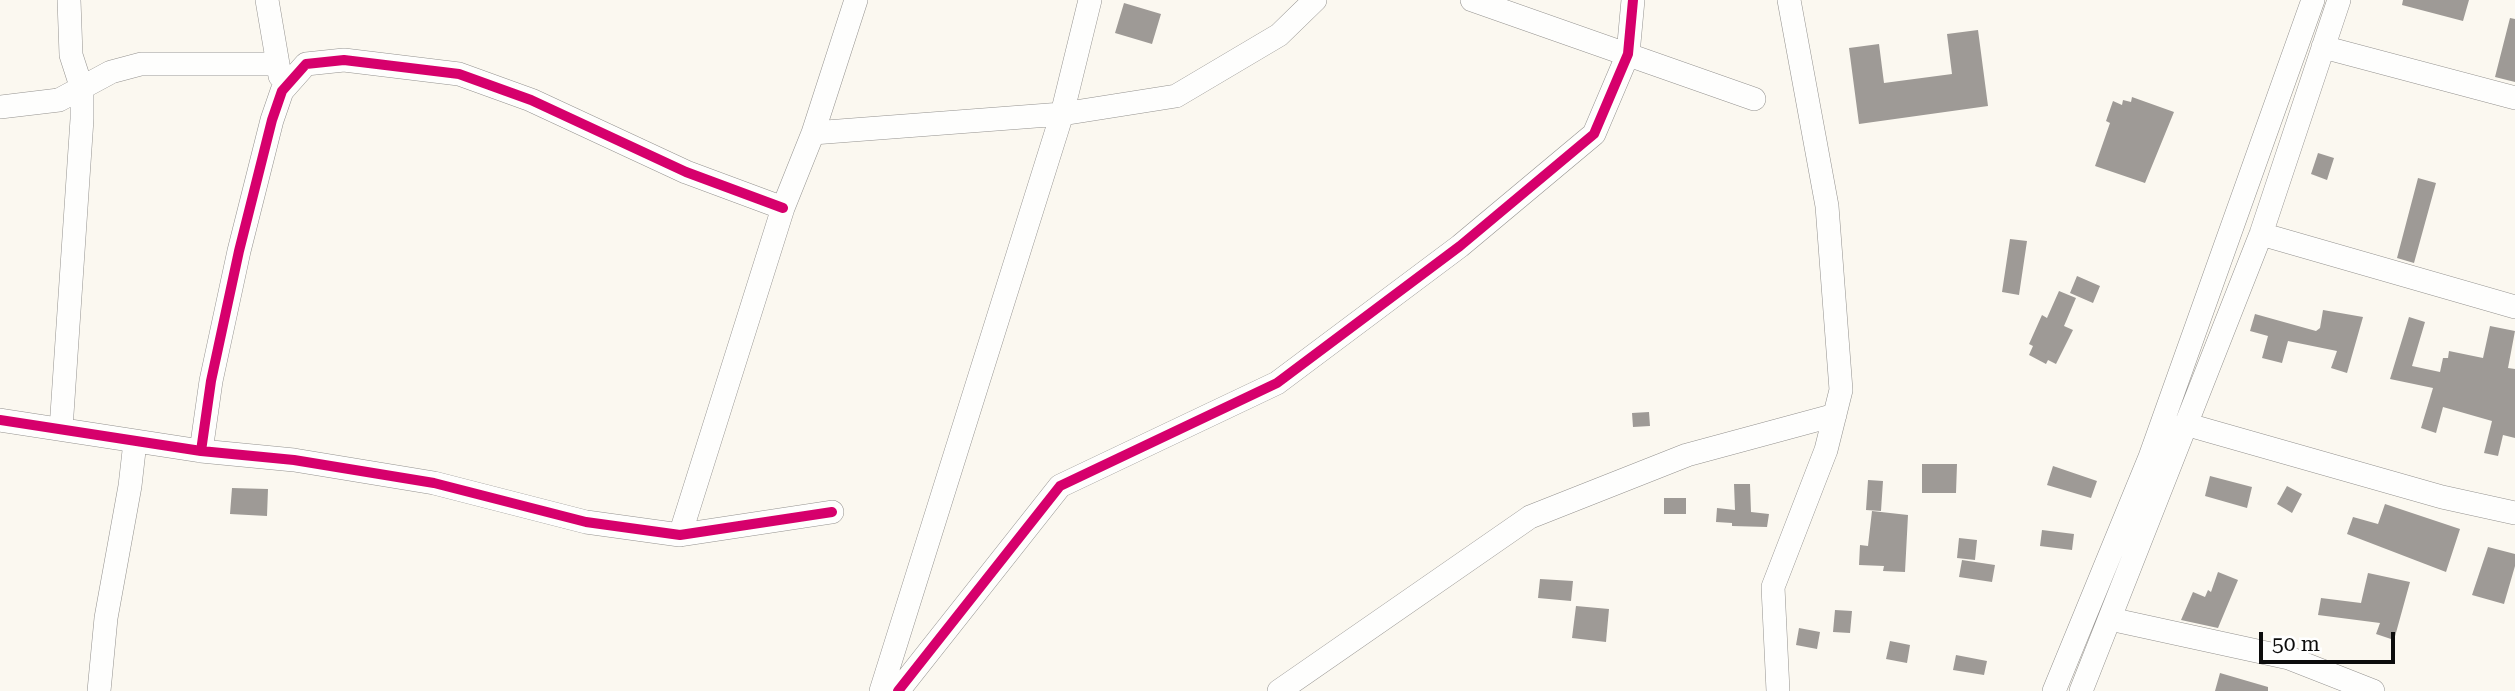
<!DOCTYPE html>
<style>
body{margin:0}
#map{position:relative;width:2515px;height:691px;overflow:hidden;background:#fbf8f0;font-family:"Roboto Serif",serif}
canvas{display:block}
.scale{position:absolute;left:2259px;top:632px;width:136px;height:32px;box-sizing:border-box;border:4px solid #0c0c0c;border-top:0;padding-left:9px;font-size:21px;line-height:24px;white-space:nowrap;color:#0c0c0c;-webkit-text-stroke:5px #fff;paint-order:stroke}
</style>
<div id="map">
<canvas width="2515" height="691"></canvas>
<div class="scale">50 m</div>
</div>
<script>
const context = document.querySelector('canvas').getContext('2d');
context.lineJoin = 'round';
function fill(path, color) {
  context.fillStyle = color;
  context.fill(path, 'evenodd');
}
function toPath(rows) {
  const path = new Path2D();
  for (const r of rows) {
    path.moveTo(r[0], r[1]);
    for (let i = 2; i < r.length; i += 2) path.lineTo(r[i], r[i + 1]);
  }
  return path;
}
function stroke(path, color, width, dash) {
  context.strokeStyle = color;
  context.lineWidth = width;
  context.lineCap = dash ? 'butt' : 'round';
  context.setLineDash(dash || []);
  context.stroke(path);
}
fill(toPath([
 [2403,0,2469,0,2463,21,2402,5],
 [1124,3,1161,14,1152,44,1115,33],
 [2510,18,2515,19,2515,82,2495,77],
 [1978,30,1988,106,1859,124,1849,48,1879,44,1884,83,1952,74,1947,34],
 [2132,97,2174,112,2145,183,2095,166,2110,123,2106,121,2113,101,2122,105,2123,100,2131,102],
 [2318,153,2334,158,2327,180,2311,174],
 [2418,178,2436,183,2414,263,2397,258],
 [2010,239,2027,241,2019,295,2002,292],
 [2077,276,2100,286,2093,303,2070,293],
 [2059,291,2076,298,2064,326,2073,330,2056,364,2048,360,2046,364,2029,355,2033,346,2029,344,2042,315,2047,318],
 [2323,310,2363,317,2347,373,2331,368,2337,351,2288,341,2282,363,2262,358,2268,336,2250,331,2255,314,2316,331,2320,328],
 [2409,317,2425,322,2412,366,2440,372,2443,358,2448,358,2449,351,2483,358,2490,326,2515,331,2508,368,2515,369,2515,438,2503,435,2498,456,2484,453,2492,421,2443,407,2436,433,2421,428,2433,388,2390,379],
 [1649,412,1650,426,1633,427,1632,413],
 [1922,464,1957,464,1956,493,1922,493],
 [2053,466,2097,481,2091,498,2047,485],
 [2210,476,2252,487,2247,508,2205,496],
 [1868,480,1883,481,1881,511,1866,510],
 [1734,484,1750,484,1751,512,1769,514,1767,527,1732,526,1732,523,1716,522,1717,508,1735,510],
 [2287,486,2302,494,2292,513,2277,504],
 [232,488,268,489,267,516,230,514],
 [1664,498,1686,498,1686,514,1664,514],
 [2385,504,2460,529,2446,572,2347,534,2353,517,2378,524],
 [1872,511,1908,515,1905,572,1883,571,1884,566,1859,565,1860,545,1868,546],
 [2042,530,2074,534,2072,550,2040,546],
 [1959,538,1977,540,1975,560,1957,558],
 [2488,547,2515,554,2515,566,2504,604,2472,595],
 [1962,560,1995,565,1992,582,1959,577],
 [2218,572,2238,580,2218,628,2181,620,2193,592,2205,597,2208,590,2211,592],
 [2368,573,2410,582,2394,640,2376,634,2380,623,2318,615,2321,598,2361,603],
 [1540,579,1573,581,1571,601,1538,598],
 [1576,606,1609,609,1606,642,1572,638],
 [1835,610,1852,611,1850,633,1833,632],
 [1799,628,1820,632,1817,649,1796,645],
 [1890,641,1910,645,1907,663,1886,659],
 [1956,655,1987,661,1984,675,1953,670],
 [2220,673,2268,687,2268,691,2215,691]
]), '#9e9a96');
const minor = toPath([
 [267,0,280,76],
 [1472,0,1754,99],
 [2323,47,2515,98],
 [0,107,59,100,111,72,141,64,278,64],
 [813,133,1062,114,1176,96,1279,35,1315,0],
 [2261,234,2515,307],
 [0,420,201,451,294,460,434,483,586,522,680,535,832,512],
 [2185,424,2442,497,2515,513],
 [61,429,82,119,82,89,71,55,69,0],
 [201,451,211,381,239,251,272,120,282,91,306,64,344,60,459,74,531,100,686,172,783,208],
 [680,535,783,208,813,133,856,0],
 [2110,619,2289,658,2373,691],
 [99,691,106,618,130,486,135,442],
 [881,691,1062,114,1090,0],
 [898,691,1060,486,1277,383,1460,246,1594,134,1628,54,1633,0],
 [1279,691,1530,517,1687,455,1835,415],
 [1778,691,1773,587,1826,450,1841,390,1827,206,1789,0],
 [2054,691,2150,457,2313,0],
 [2081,691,2261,234,2339,0]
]);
stroke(minor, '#94928f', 24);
stroke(minor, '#fefefd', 23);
stroke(toPath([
 [0,420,201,451,294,460,434,483,586,522,680,535,832,512],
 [201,451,211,381,239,251,272,120,282,91,306,64,344,60,459,74,531,100,686,172,783,208],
 [898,691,1060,486,1277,383,1460,246,1594,134,1628,54,1633,0]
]), '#d6006c', 10);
</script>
